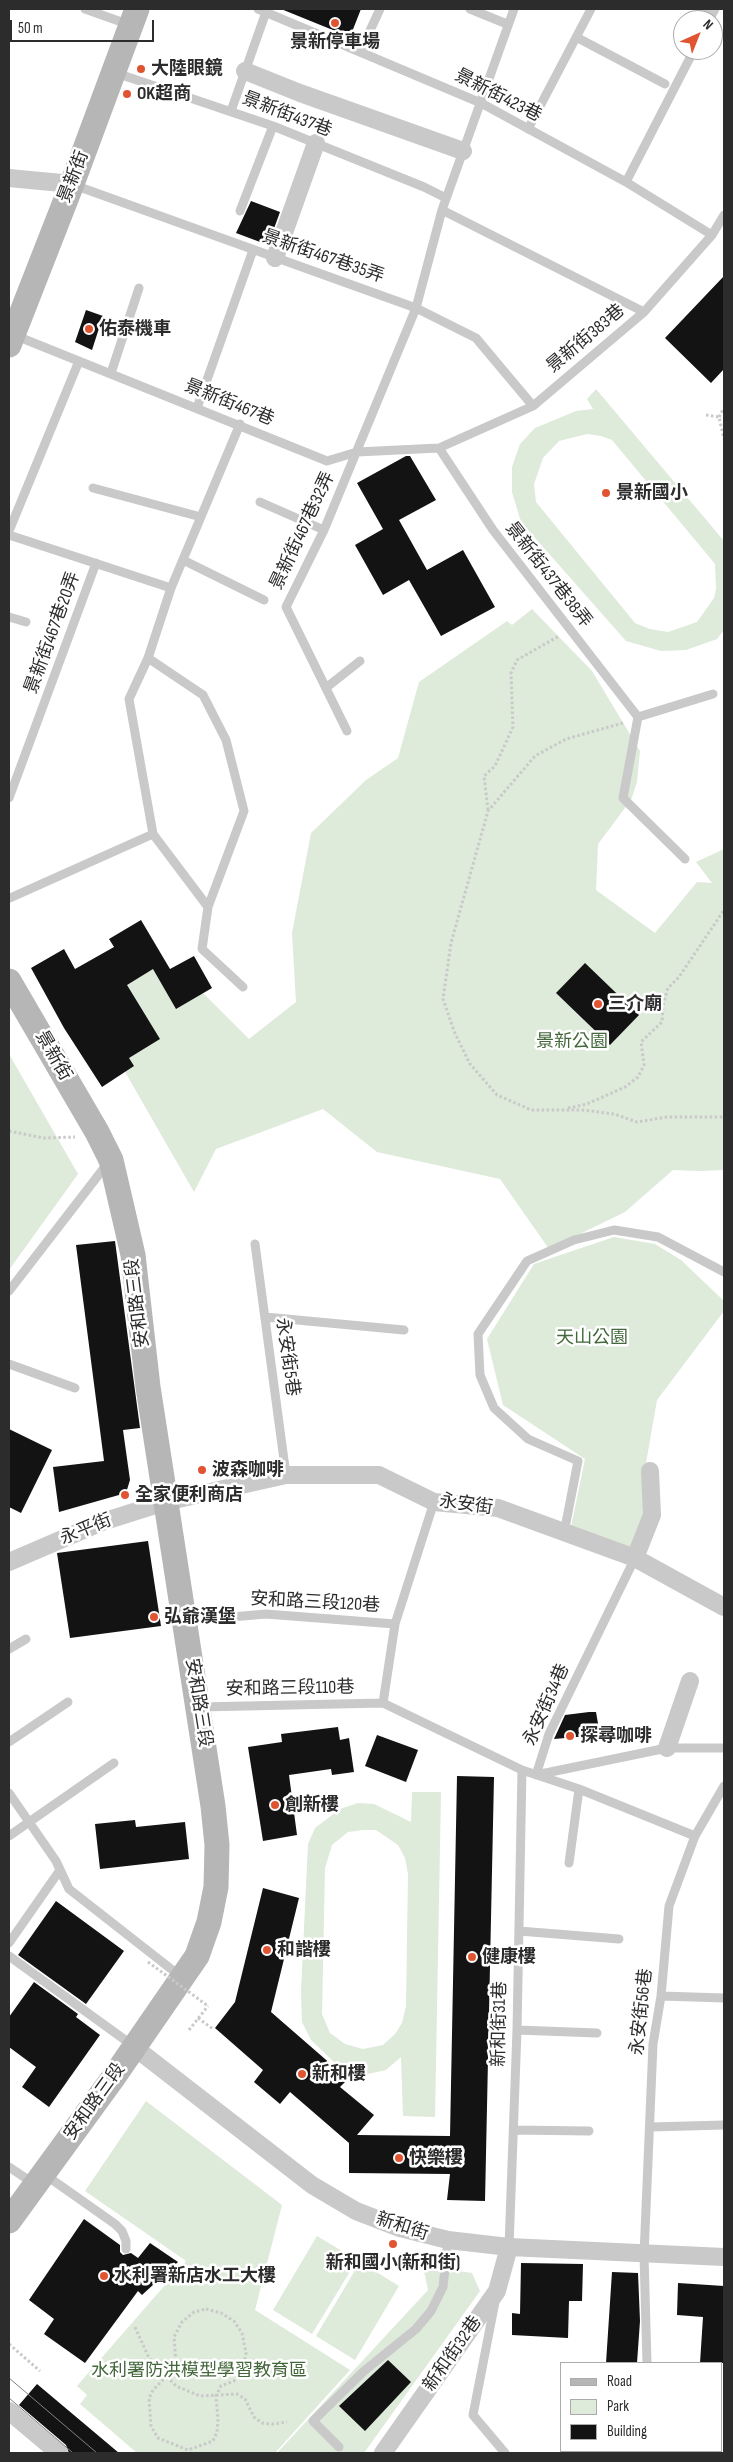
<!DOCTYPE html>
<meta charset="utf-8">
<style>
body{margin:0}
#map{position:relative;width:733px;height:2462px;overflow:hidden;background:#fff;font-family:"Sofia Sans Condensed",sans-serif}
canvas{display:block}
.frame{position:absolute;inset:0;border:10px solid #2c2c2c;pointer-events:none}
.legend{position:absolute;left:560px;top:2362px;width:162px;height:90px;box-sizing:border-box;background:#fff;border:1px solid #ababab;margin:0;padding:6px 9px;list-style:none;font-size:15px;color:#2c2c2c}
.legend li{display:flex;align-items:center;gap:10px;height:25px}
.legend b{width:25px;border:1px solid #ababab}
.north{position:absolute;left:673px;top:10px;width:50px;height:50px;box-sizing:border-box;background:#fff;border:1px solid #ababab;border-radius:50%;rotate:44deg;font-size:14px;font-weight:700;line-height:20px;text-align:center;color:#2c2c2c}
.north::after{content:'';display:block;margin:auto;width:18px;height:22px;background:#e05432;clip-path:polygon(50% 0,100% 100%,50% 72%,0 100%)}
.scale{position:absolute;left:10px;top:20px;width:144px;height:22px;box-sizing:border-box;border:2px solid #2c2c2c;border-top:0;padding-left:6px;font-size:15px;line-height:18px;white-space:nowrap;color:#2c2c2c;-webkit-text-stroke:4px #fff;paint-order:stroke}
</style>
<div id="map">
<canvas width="733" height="2462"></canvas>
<div class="frame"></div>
<ul class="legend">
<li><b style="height:6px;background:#b6b6b6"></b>Road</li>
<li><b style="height:14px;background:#deeada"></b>Park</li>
<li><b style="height:14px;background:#131313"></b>Building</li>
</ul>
<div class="north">N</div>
<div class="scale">50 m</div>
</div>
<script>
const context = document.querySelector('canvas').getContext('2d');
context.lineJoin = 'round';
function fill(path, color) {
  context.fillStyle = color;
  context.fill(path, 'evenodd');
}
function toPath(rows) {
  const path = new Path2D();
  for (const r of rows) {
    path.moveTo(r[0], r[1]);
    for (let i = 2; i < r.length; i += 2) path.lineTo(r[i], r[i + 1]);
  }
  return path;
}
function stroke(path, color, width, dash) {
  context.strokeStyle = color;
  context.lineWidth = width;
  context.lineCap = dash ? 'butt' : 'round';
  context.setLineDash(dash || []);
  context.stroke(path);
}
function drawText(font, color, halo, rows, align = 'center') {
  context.font = font + ' "Sofia Sans Condensed","Noto Sans TC",sans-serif';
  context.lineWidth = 5;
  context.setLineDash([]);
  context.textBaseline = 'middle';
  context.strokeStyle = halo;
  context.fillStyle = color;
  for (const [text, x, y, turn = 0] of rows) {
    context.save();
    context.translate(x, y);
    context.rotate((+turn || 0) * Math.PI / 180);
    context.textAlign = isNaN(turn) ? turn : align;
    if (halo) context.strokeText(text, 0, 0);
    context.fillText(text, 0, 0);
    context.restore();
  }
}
fill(toPath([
 [596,389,724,541,724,630,717,639,686,650,661,651,626,641,521,522,512,492,512,467,520,444,535,428,576,411,593,409,587,399],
 [587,434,601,436,612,440,715,564,716,589,714,598,697,622,668,632,650,629,635,623,536,502,534,484,543,458,559,441],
 [532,609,592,671,640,751,637,782,631,800,598,844,596,890,655,933,697,882,712,883,696,862,724,849,724,1170,699,1171,673,1170,625,1212,549,1249,500,1179,377,1152,323,1109,216,1149,194,1192,78,990,126,964,180,970,249,1039,296,1002,292,933,311,833,366,780,398,758,419,682,507,621,512,625],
 [9,1054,78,1174,9,1270],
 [614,1237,655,1244,681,1260,724,1301,724,1311,657,1400,645,1469,651,1503,629,1550,571,1527,585,1459,503,1405,487,1339,534,1264],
 [412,1792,441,1792,435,2117,403,2116,401,2057,386,2070,368,2074,352,2072,335,2063,311,2040,302,2022,301,1991,308,1844,315,1828,340,1809,358,1803,374,1804,411,1822],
 [363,1830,376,1830,398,1845,405,1858,408,1874,406,2006,402,2023,395,2034,383,2045,363,2049,345,2044,330,2033,322,2014,325,1868,332,1845,348,1832],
 [146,2101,282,2205,255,2310,350,2370,275,2453,137,2453,80,2404,87,2395,77,2386,186,2261,85,2191],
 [317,2236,357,2260,312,2334,273,2310],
 [360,2262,399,2286,355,2360,316,2336],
 [423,2266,472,2273,480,2291,364,2453,277,2453,428,2290]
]), '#deeada');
fill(toPath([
 [281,9,361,9,350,37],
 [251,201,280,212,268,245,236,233],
 [724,276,724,369,711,383,665,338],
 [86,310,103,316,92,350,75,342],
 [406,456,410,456,436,500,399,520,427,570,463,550,495,607,441,636,409,580,383,595,355,545,383,529,357,483],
 [141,920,170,969,194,956,212,988,176,1009,153,969,127,985,160,1039,129,1058,134,1066,102,1087,64,1028,31,968,64,949,75,969,114,947,109,939],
 [585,963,639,1015,610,1045,556,993],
 [115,1241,140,1428,123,1430,130,1480,126,1493,59,1512,53,1467,104,1461,76,1245],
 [9,1429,52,1450,21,1513,9,1507],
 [148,1541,161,1626,70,1638,57,1553],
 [589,1712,596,1712,600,1735,554,1739,565,1715],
 [338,1727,340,1740,349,1738,354,1772,332,1775,331,1769,289,1775,297,1835,263,1841,248,1747,282,1742,281,1734],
 [377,1735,418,1750,406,1782,365,1766],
 [457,1776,494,1777,485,2201,447,2200,450,2174,349,2173,349,2143,290,2092,280,2104,254,2082,263,2070,215,2028,235,2002,263,1888,299,1898,271,2012,348,2079,340,2087,374,2115,357,2135,450,2136],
 [135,1820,136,1827,185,1822,189,1859,100,1869,95,1824],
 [56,1901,124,1951,86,2004,18,1955],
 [34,1982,78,2014,76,2017,100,2035,49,2107,22,2087,36,2067,9,2047,9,2017],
 [84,2219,120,2245,120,2252,123,2255,131,2253,138,2258,150,2243,178,2262,142,2295,138,2291,85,2363,44,2334,54,2319,29,2300],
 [521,2263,583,2264,582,2301,569,2301,568,2338,512,2335,512,2313,520,2314],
 [612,2272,638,2273,640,2321,637,2363,606,2363],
 [678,2283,724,2286,724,2363,700,2363,703,2317,677,2315],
 [388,2360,411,2382,365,2431,339,2406],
 [37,2384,119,2453,69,2453,66,2445,19,2405]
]), '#131313');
stroke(toPath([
 [706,415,719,417,724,439],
 [719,417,724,408],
 [623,723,566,739,535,756,488,811,451,943,443,999,454,1031,470,1064,497,1095,531,1110,583,1110,614,1114,637,1122,667,1117,724,1117],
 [488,810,484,776,495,766,513,727,511,673,517,660,559,636],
 [568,1108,587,1104,625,1087,638,1077,644,1065,641,1042,662,1022,663,1005,668,988,679,977,724,910],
 [9,1131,43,1138,75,1137],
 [198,2018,213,2029],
 [189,2030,208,2006],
 [206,2309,221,2313,234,2321,242,2333,246,2353,243,2368,234,2381,221,2386,216,2396,218,2420,217,2432,213,2441,188,2450,158,2438,151,2426,149,2398,153,2390,171,2372,176,2363,174,2337,182,2322,194,2312,206,2309],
 [135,2327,149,2358,176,2386,200,2396,237,2394,245,2399,254,2417,262,2423,273,2424,287,2422],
 [9,2344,40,2371]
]), '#c9c9c9', 3, [2.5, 2.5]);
stroke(toPath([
 [85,9,130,25],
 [258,9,481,103,626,182,712,235],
 [470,9,507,24],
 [702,9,712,13],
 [709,20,715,9],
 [576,37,665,84],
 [361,50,380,9],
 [116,73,273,126,424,187,446,198],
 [231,111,266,12],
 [528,129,591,9],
 [626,182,694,50],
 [74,185,416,308,476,338,533,406],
 [442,210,644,312],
 [240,211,273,126],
 [14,335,327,461,357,452,439,448,533,406,644,312,712,235,724,215],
 [111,373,139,288],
 [197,408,253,250],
 [240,424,171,588,148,658,129,699,153,834,208,907,202,949,243,987],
 [439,448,493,530,638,717],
 [93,488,201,517],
 [260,502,324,530],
 [9,531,79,361],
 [9,535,171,588],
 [183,560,264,600],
 [9,617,26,622],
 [148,658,203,695,226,740,244,811,208,907],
 [327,687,360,661],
 [638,717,623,798,685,859],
 [638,717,713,694],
 [347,731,286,607,324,530,416,308,442,210,514,9],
 [9,798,96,563],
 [10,898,153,834],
 [255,1244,286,1475],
 [9,1291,107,1164],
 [265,1317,404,1330],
 [9,1364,75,1388],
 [564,1533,578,1461,528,1439,494,1408,480,1375,478,1334,527,1261,574,1240,614,1230,658,1237,724,1272],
 [185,1621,266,1614,395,1624],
 [9,1649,26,1639],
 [383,1703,395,1624,434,1502],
 [200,1707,383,1703,522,1770,579,1789,695,1836],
 [9,1742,68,1702],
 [536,1775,549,1734,635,1558],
 [536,1775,667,1748,724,1748],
 [9,1793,56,1861,69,1889,180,1976],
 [9,1836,114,1763],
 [569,1863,579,1789],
 [519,1931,619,1939],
 [9,1943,60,1870],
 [9,1956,132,2045],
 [661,1996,724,1998],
 [517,2030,597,2033],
 [650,2127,724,2125],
 [514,2130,589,2131],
 [9,2167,33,2183],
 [44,2174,115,2224,122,2231,126,2241,126,2249],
 [509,2247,517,2030,522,1770],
 [495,2302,473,2415,505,2453],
 [647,2363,644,2255,653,2044,661,1996,669,1906,695,1836,724,1786],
 [339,2447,313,2421,364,2371,416,2329,431,2311,443,2287,448,2240]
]), '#c9c9c9', 9);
stroke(toPath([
 [245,71,300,93,463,151],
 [9,178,72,184],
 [275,258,316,143],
 [635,1558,652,1515,650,1471],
 [9,1562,102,1522,165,1502,286,1475,379,1475,434,1502,498,1508,635,1558,724,1607],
 [667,1748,690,1681],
 [134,2047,312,2185,356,2211,400,2228,448,2240,509,2247,724,2257],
 [9,2411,59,2453],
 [383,2453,497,2291,509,2247]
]), '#c9c9c9', 18);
stroke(toPath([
 [9,345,72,184,137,9],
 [9,981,97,1132,111,1160,133,1255,148,1387,213,1806,217,1845,216,1887,209,1922,197,1956,113,2078,9,2221]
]), '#b6b6b6', 25);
stroke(toPath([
 [9,2378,97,2453],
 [9,2398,73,2453]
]), '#818181', 1);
stroke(toPath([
 [148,1962,208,2006]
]), '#c9c9c9', 3, [2.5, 2.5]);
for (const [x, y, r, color] of [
 [335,23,5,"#e05432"],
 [141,69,5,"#e05432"],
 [127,94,5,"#e05432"],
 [89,329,5,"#e05432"],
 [606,493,5,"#e05432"],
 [598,1004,5,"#e05432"],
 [202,1470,5,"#e05432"],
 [125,1495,5,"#e05432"],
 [154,1617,5,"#e05432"],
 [570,1736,5,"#e05432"],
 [275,1805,5,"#e05432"],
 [267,1950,5,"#e05432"],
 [472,1957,5,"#e05432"],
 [302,2074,5,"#e05432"],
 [399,2158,5,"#e05432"],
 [393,2244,5,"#e05432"],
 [104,2276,5,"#e05432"]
]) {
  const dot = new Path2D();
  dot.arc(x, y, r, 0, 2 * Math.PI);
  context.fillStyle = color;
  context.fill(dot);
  stroke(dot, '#fff', 2);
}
drawText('bold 18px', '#2c2c2c', '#fff', [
 ["景新停車場",335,42,"center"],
 ["大陸眼鏡",151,69],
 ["OK超商",137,94],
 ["佑泰機車",99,329],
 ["景新國小",616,493],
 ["三介廟",608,1004],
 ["波森咖啡",212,1470],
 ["全家便利商店",135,1495],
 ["弘爺漢堡",164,1617],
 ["探尋咖啡",580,1736],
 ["創新樓",285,1805],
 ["和諧樓",277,1950],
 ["健康樓",482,1957],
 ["新和樓",312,2074],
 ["快樂樓",409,2158],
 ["新和國小(新和街)",393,2263,"center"],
 ["水利署新店水工大樓",114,2276]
], 'left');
drawText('18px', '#2c2c2c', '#fff', [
 ["景新街423巷",498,96,27],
 ["景新街437巷",287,115,21],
 ["景新街",74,177,-69],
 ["景新街467巷35弄",323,257,19],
 ["景新街383巷",586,339,-40],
 ["景新街467巷",229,403,22],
 ["景新街467巷32弄",303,531,-65],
 ["景新街437巷38弄",548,575,52],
 ["景新街467巷20弄",53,633,-70],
 ["景新街",53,1056,60],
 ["安和路三段",138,1303,-97],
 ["永安街5巷",287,1357,82],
 ["永安街",466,1505,8],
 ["永平街",86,1530,-22],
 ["安和路三段120巷",315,1603,3],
 ["安和路三段110巷",290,1689,-1],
 ["安和路三段",198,1703,81],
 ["永安街34巷",547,1705,-66],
 ["永安街56巷",642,2012,-84],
 ["新和街31巷",500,2024,-89],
 ["安和路三段",95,2102,-54],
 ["新和街",402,2227,18],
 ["新和街32巷",453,2354,-55]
]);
drawText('18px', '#44673b', '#fff', [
 ["景新公園",572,1042],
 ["天山公園",592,1338],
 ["水利署防洪模型學習教育區",199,2371]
]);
</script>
